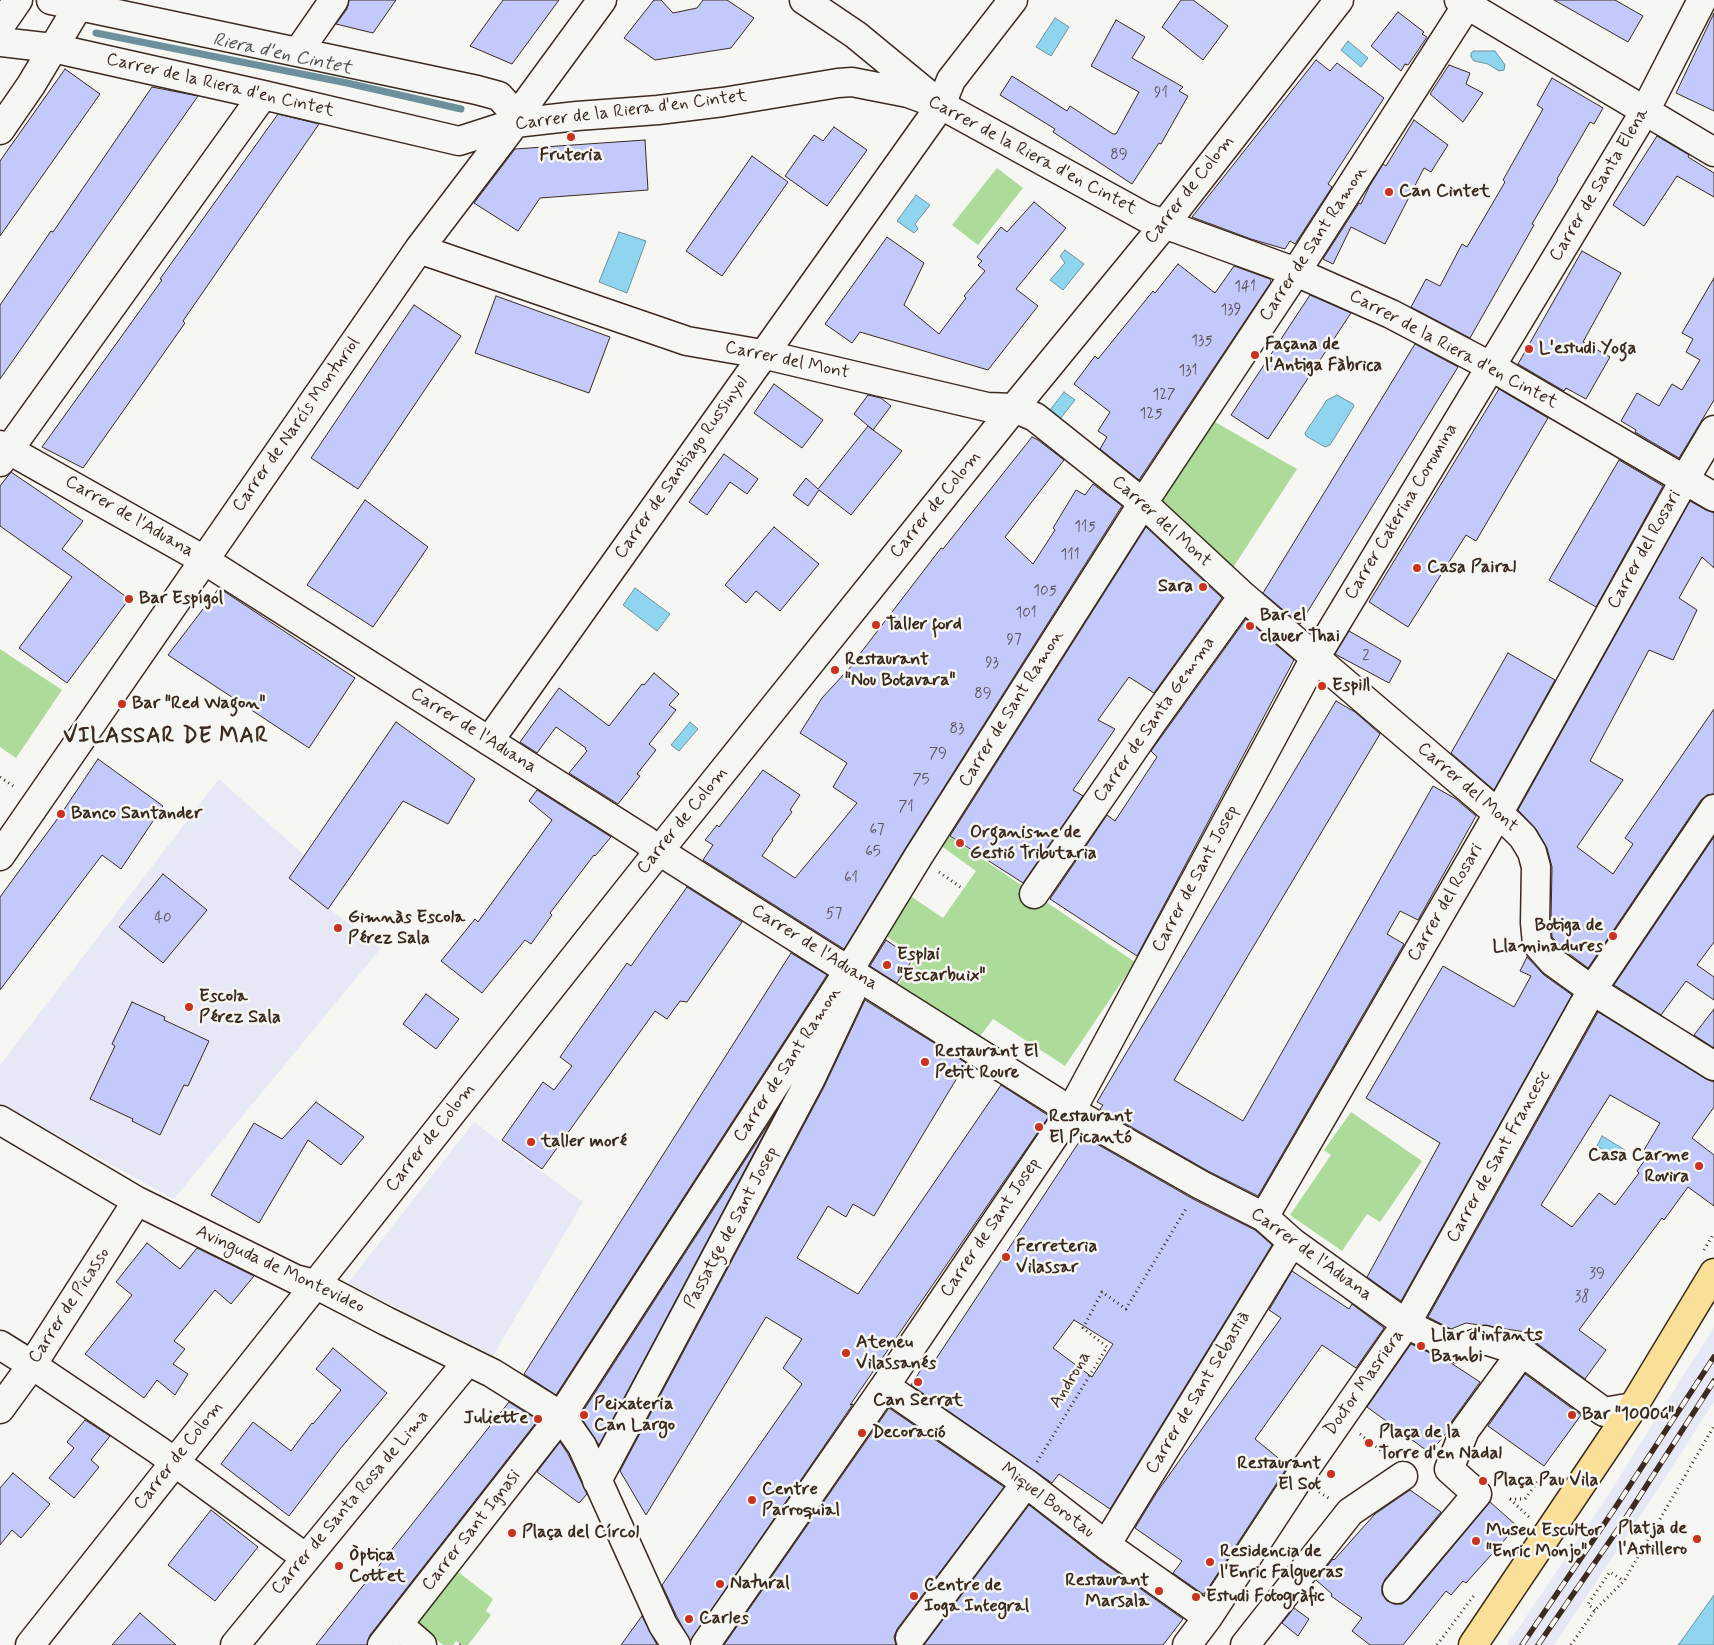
<!DOCTYPE html>
<meta charset="utf-8">
<style>
body{margin:0}
canvas{display:block;background:#f6f6f2}
</style>
<canvas width="1714" height="1645"></canvas>
<script>
const context = document.querySelector('canvas').getContext('2d');
context.lineJoin = 'round';
function fill(path, color) {
  context.fillStyle = color;
  context.fill(path, 'evenodd');
}
function toPath(rows) {
  const path = new Path2D();
  for (const r of rows) {
    path.moveTo(r[0], r[1]);
    for (let i = 2; i < r.length; i += 2) path.lineTo(r[i], r[i + 1]);
  }
  return path;
}
function stroke(path, color, width, dash) {
  context.strokeStyle = color;
  context.lineWidth = width;
  context.lineCap = dash ? 'butt' : 'round';
  context.setLineDash(dash || []);
  context.stroke(path);
}
function drawText(font, color, halo, rows, align = 'center') {
  context.font = font + ' Mynerve,sans-serif';
  context.lineWidth = 5;
  context.setLineDash([]);
  context.textBaseline = 'middle';
  context.strokeStyle = halo;
  context.fillStyle = color;
  for (const [text, x, y, turn = 0] of rows) {
    context.save();
    context.translate(x, y);
    context.rotate((+turn || 0) * Math.PI / 180);
    context.textAlign = isNaN(turn) ? turn : align;
    if (halo) context.strokeText(text, 0, 0);
    context.fillText(text, 0, 0);
    context.restore();
  }
}
fill(toPath([
 [219,779,305,856,289,878,381,948,174,1199,0,1104,0,1065],
 [474,1122,583,1202,493,1356,348,1283],
 [1714,1327,1714,1402,1641,1515,1554,1645,1507,1645,1610,1492]
]), '#e7e8f5');
fill(toPath([
 [997,168,1023,188,978,245,952,225],
 [1211,422,1215,422,1297,469,1232,569,1157,507],
 [0,649,62,690,16,758,0,747],
 [947,835,1135,962,1065,1066,993,1019,975,1043,895,990,917,957,883,934,909,895,943,918,976,871,940,845],
 [1351,1112,1422,1161,1380,1222,1367,1214,1342,1251,1290,1215,1331,1155,1324,1150],
 [453,1568,493,1599,486,1611,491,1615,468,1645,462,1645,456,1641,453,1645,443,1645,411,1619]
]), '#addb9a');
const water = toPath([
 [1055,18,1069,27,1051,56,1036,47,1055,18],
 [1348,41,1368,58,1361,67,1341,50,1348,41],
 [1474,51,1495,51,1505,65,1504,70,1499,71,1488,64,1474,61,1471,57,1471,53,1474,51],
 [916,195,930,205,915,224,918,229,914,233,897,221,916,195],
 [619,232,646,241,627,293,599,282,619,232],
 [1065,250,1084,264,1063,290,1050,280,1065,263,1060,256,1065,250],
 [1064,392,1075,400,1060,419,1050,410,1064,392],
 [1337,395,1353,404,1354,406,1330,445,1325,447,1306,436,1305,433,1327,400,1337,395],
 [635,588,670,614,657,631,623,605,635,588],
 [690,722,698,729,679,751,671,745,690,722],
 [1602,1136,1625,1150,1619,1159,1597,1146,1602,1136],
 [1714,1595,1714,1645,1678,1645,1682,1640,1714,1595]
]);
fill(water, '#8fd5f0');
stroke(water, '#6d919c', 1);
stroke(toPath([
 [96,33,347,83,461,109]
]), '#6d919c', 7);
const building = toPath([
 [349,0,396,0,373,33,336,24,347,9,349,0],
 [503,0,559,0,512,64,470,46,503,0],
 [654,0,661,0,673,13,697,8,703,0,727,0,754,18,731,48,655,60,624,38,654,0],
 [1181,0,1193,0,1228,26,1203,60,1162,27,1181,0],
 [1554,0,1615,0,1643,16,1628,42,1554,0],
 [1398,12,1424,32,1422,34,1427,37,1408,65,1405,64,1401,71,1371,46,1398,12],
 [1714,13,1714,111,1676,93,1714,13],
 [1116,20,1145,37,1132,58,1183,87,1179,91,1188,96,1161,144,1159,143,1132,184,1053,132,1055,129,1000,95,1012,76,1067,111,1070,106,1113,134,1116,134,1139,92,1091,66,1116,20],
 [1316,60,1330,71,1337,63,1384,98,1328,184,1332,187,1295,244,1290,241,1285,249,1251,239,1192,217,1316,60],
 [1449,65,1470,73,1466,84,1483,93,1463,122,1430,94,1449,65],
 [65,69,100,94,0,236,0,161,65,69],
 [1552,78,1603,108,1594,124,1590,122,1557,179,1558,180,1532,224,1534,225,1470,338,1411,307,1426,279,1440,286,1462,244,1467,247,1505,182,1503,180,1543,109,1537,105,1552,78],
 [152,87,198,96,0,379,0,305,51,231,53,232,152,87],
 [278,114,319,124,183,321,185,323,83,468,42,447,162,280,160,279,278,114],
 [1414,120,1448,145,1431,172,1424,168,1385,244,1351,227,1333,264,1323,259,1359,203,1361,204,1369,187,1383,164,1386,166,1414,120],
 [834,127,867,150,827,206,785,176,814,135,823,141,834,127],
 [1657,136,1689,155,1688,157,1714,173,1714,197,1677,176,1644,226,1613,205,1657,136],
 [645,140,648,190,540,198,518,231,474,203,515,149,645,140],
 [752,156,788,182,722,276,686,251,752,156],
 [1034,202,1066,228,1016,289,1038,306,988,370,860,332,852,343,825,324,887,237,924,263,904,305,939,334,966,298,964,296,985,271,978,265,982,261,977,257,1001,227,1007,232,1034,202],
 [1582,251,1621,273,1583,342,1610,357,1586,399,1566,388,1564,391,1518,364,1582,251],
 [1178,264,1215,293,1234,266,1270,279,1271,282,1139,480,1100,449,1107,437,1098,431,1110,412,1074,384,1095,356,1098,359,1153,291,1155,293,1178,264],
 [1714,278,1714,400,1679,458,1635,432,1636,430,1621,421,1637,393,1659,406,1672,384,1682,390,1700,360,1686,352,1693,339,1682,333,1714,278],
 [1310,295,1351,313,1268,439,1231,415,1310,295],
 [496,296,610,337,589,393,475,353,496,296],
 [414,305,461,336,358,489,311,458,414,305],
 [1415,344,1458,367,1300,624,1263,593,1415,344],
 [774,384,823,420,802,448,754,413,774,384],
 [1499,389,1548,418,1476,541,1466,535,1408,627,1369,602,1499,389],
 [868,395,881,398,891,406,873,430,902,451,851,515,819,490,808,506,793,495,806,478,818,489,868,426,873,430,854,414,868,395],
 [1032,437,1038,440,1064,460,1005,537,1033,564,1055,530,1053,528,1076,490,1085,495,1093,484,1122,506,905,849,844,949,703,860,713,845,705,840,717,825,719,827,763,770,800,795,790,810,792,812,772,839,773,840,762,856,795,878,830,836,857,803,833,787,847,763,800,733,822,698,857,660,856,659,941,548,943,549,1032,437],
 [724,454,758,479,747,494,730,482,707,515,689,502,724,454],
 [1619,460,1663,486,1596,607,1549,580,1619,460],
 [11,472,83,521,62,549,129,599,67,683,19,648,72,577,0,526,0,486,11,472],
 [365,500,428,547,373,627,307,585,365,500],
 [1690,501,1706,510,1714,513,1714,568,1702,557,1679,598,1697,610,1673,660,1649,650,1590,761,1623,780,1577,847,1613,874,1633,844,1625,838,1714,709,1714,794,1707,795,1701,800,1588,968,1564,950,1552,937,1551,922,1552,867,1547,848,1536,829,1518,810,1690,501],
 [774,527,819,564,780,611,756,591,746,603,725,585,774,527],
 [1146,527,1222,598,1154,693,1129,677,1098,720,1115,729,1073,790,1083,796,1023,883,950,836,1146,527],
 [219,588,355,678,309,748,168,655,219,588],
 [1246,619,1294,660,1137,956,1050,899,1107,815,1115,821,1157,757,1151,751,1246,619],
 [1349,631,1401,661,1389,683,1335,654,1349,631],
 [1508,653,1555,680,1494,790,1451,753,1508,653],
 [654,673,679,694,669,705,676,710,649,744,656,750,637,774,640,776,618,804,569,773,587,751,585,749,586,748,556,727,537,753,520,742,559,688,609,726,642,684,644,685,654,673],
 [1336,701,1355,712,1380,734,1174,1080,1243,1121,1433,786,1456,799,1476,816,1418,920,1400,911,1387,934,1404,944,1258,1196,1208,1171,1100,1109,1103,1105,1097,1102,1336,701],
 [396,722,475,779,448,824,403,801,328,909,289,878,396,722],
 [98,759,163,806,121,869,102,855,0,990,0,897,61,814,98,759],
 [537,790,611,837,595,856,594,855,550,913,552,915,531,944,525,940,482,993,441,961,475,919,478,922,552,820,529,801,537,790],
 [1714,837,1714,942,1697,965,1714,977,1714,1000,1686,981,1661,1015,1614,985,1714,837],
 [163,874,207,910,163,963,119,927,163,874],
 [687,887,742,922,687,1002,680,1001,667,1019,655,1011,542,1169,502,1140,543,1082,554,1090,572,1066,560,1057,627,963,631,966,687,887],
 [886,940,913,959,897,983,870,966,886,940],
 [791,953,827,975,556,1395,524,1374,791,953],
 [1527,957,1544,975,1572,995,1401,1301,1367,1277,1440,1143,1366,1098,1443,966,1514,1007,1531,976,1520,971,1527,957],
 [426,994,459,1019,436,1049,403,1024,426,994],
 [865,1000,966,1063,874,1216,853,1204,846,1217,828,1206,797,1258,858,1294,1001,1085,1049,1116,850,1405,853,1404,690,1641,677,1617,662,1585,802,1384,783,1368,802,1339,766,1317,646,1515,620,1471,824,1087,865,1000],
 [132,1002,165,1017,164,1020,209,1041,188,1086,184,1085,160,1135,132,1121,133,1119,90,1099,115,1046,112,1044,132,1002],
 [1714,1009,1714,1048,1694,1035,1714,1009],
 [1598,1012,1706,1079,1714,1082,1714,1107,1692,1138,1714,1155,1714,1206,1688,1187,1664,1220,1662,1218,1579,1330,1606,1350,1585,1379,1534,1341,1539,1334,1466,1323,1451,1329,1428,1317,1598,1012],
 [1610,1095,1660,1123,1644,1150,1650,1153,1637,1171,1639,1173,1615,1205,1599,1193,1572,1227,1541,1205,1610,1095],
 [316,1102,364,1137,341,1165,308,1140,259,1223,211,1195,254,1123,282,1139,316,1102],
 [773,1117,599,1445,580,1416,773,1117],
 [1083,1136,1193,1199,1255,1230,1272,1245,1110,1509,1059,1474,1052,1483,911,1385,926,1362,932,1365,1083,1136],
 [1074,1320,1113,1344,1092,1377,1053,1348,1074,1320],
 [147,1243,180,1269,197,1248,254,1276,231,1304,215,1290,174,1341,185,1349,173,1364,188,1374,175,1395,157,1380,144,1398,85,1354,132,1295,116,1282,147,1243],
 [1292,1271,1349,1309,1352,1304,1384,1328,1356,1368,1322,1345,1255,1439,1288,1466,1205,1593,1203,1594,1173,1573,1182,1561,1135,1528,1157,1492,1281,1318,1269,1310,1292,1271],
 [1411,1344,1451,1363,1480,1382,1452,1421,1447,1432,1430,1453,1367,1407,1411,1344],
 [333,1348,387,1393,340,1449,289,1516,221,1464,253,1422,291,1451,312,1423,313,1424,341,1390,316,1369,333,1348],
 [1525,1374,1581,1415,1544,1466,1488,1426,1525,1374],
 [509,1402,538,1420,370,1635,367,1645,316,1645,509,1402],
 [889,1408,1004,1487,897,1629,894,1637,896,1645,724,1645,889,1408],
 [85,1420,110,1436,91,1460,99,1467,74,1498,49,1478,74,1448,67,1442,85,1420],
 [560,1442,568,1454,587,1494,579,1503,537,1472,560,1442],
 [13,1473,50,1504,21,1538,12,1530,0,1545,0,1488,13,1473],
 [1410,1490,1441,1512,1385,1579,1382,1586,1382,1594,1387,1601,1394,1604,1402,1604,1409,1599,1490,1502,1517,1526,1466,1583,1463,1581,1451,1595,1446,1591,1403,1645,1370,1645,1352,1631,1362,1618,1331,1596,1332,1594,1316,1580,1333,1559,1334,1560,1375,1514,1410,1490],
 [1029,1505,1097,1558,1183,1619,1163,1645,924,1645,1029,1505],
 [211,1510,258,1547,215,1601,168,1565,211,1510],
 [1294,1608,1309,1619,1298,1636,1282,1623,1294,1608],
 [140,1613,176,1645,112,1645,140,1613],
 [642,1616,657,1645,621,1645,642,1616]
]);
fill(building, '#c4c9fb');
stroke(building, '#3b2a1e', 1);
const minor = toPath([
 [51,0,477,90,499,96,517,116],
 [804,0,856,35,930,96],
 [1459,0,1714,152],
 [0,26,18,0],
 [0,42,53,48,263,95,459,141,515,123,577,116,658,110,723,102,838,83,852,82,908,93,941,105,1145,217,1296,272,1391,314,1490,366,1714,497],
 [298,52,334,0],
 [0,130,31,85,82,0],
 [419,249,687,341,762,354,987,407,1014,408,1035,417,1143,503,1243,596,1510,824,1523,837,1532,852,1536,867,1535,923,1537,944,1553,962,1592,990,1714,1066],
 [0,445,204,560,645,840,659,851,1071,1111,1201,1185,1264,1217,1292,1242,1406,1324,1455,1348,1468,1346,1485,1340,1522,1352,1604,1412,1633,1407],
 [0,462,263,95],
 [489,741,941,105,951,80,1013,0],
 [0,856,419,249,515,123,517,116,602,0],
 [1034,894,1153,721,1243,596],
 [0,1120,137,1201,295,1279,315,1284,386,1321,492,1373,561,1416,582,1446,663,1625,676,1645],
 [1264,1217,1498,814,1685,479,1714,430],
 [0,1345,32,1365,158,1450,306,1558],
 [885,1386,1026,1483,1106,1545,1208,1617],
 [0,1409,32,1365,137,1201],
 [597,1481,810,1080,851,993],
 [1106,1545,1292,1242],
 [1397,1589,1477,1494,1449,1469,1465,1430,1522,1352],
 [399,1625,422,1645],
 [910,1638,1026,1483],
 [30,1645,659,851,1014,408,1164,225,1339,0],
 [235,1645,468,1361],
 [382,1645,561,1416,849,970,918,857,1143,503,1296,272,1467,5],
 [705,1645,885,1386,1071,1111,1315,658,1645,111,1702,0],
 [1187,1645,1208,1617,1299,1478,1406,1324,1592,990,1714,809],
 [1245,1645,1350,1512,1403,1476]
]);
const major = toPath([
 [1473,1645,1633,1407,1714,1273]
]);
stroke(minor, '#3b2a1e', 31);
stroke(major, '#3b2a1e', 31);
stroke(toPath([
 [0,777,16,788],
 [939,872,963,889],
 [1704,1250,1714,1233],
 [1360,1434,1383,1452],
 [1037,1462,1107,1347,1083,1328,1102,1292,1126,1309,1187,1207],
 [1319,1492,1330,1499],
 [1510,1499,1525,1499,1544,1473,1555,1479],
 [1510,1499,1529,1517],
 [1595,1610,1588,1604,1610,1572,1624,1581],
 [460,1645,461,1644],
 [1437,1645,1475,1594],
 [1571,1645,1595,1610,1624,1581,1714,1426]
]), '#3b2a1e', 3, [1, 4]);
stroke(minor, '#f6f6f2', 28);
stroke(major, '#fadf96', 28);
const rail = toPath([
 [1522,1645,1615,1508,1714,1357],
 [1538,1645,1625,1519,1714,1381]
]);
stroke(rail, '#3b2a1e', 5.5);
stroke(rail, '#f6f6f2', 4, [11]);
for (const [x, y, r, color] of [
 [571,137,5,"#c8321e"],
 [1389,192,5,"#c8321e"],
 [1529,349,5,"#c8321e"],
 [1255,355,5,"#c8321e"],
 [1417,568,5,"#c8321e"],
 [1203,587,5,"#c8321e"],
 [129,599,5,"#c8321e"],
 [876,625,5,"#c8321e"],
 [1250,626,5,"#c8321e"],
 [835,670,5,"#c8321e"],
 [1322,686,5,"#c8321e"],
 [122,704,5,"#c8321e"],
 [61,814,5,"#c8321e"],
 [960,843,5,"#c8321e"],
 [338,928,5,"#c8321e"],
 [1613,936,5,"#c8321e"],
 [887,965,5,"#c8321e"],
 [189,1007,5,"#c8321e"],
 [925,1062,5,"#c8321e"],
 [1039,1127,5,"#c8321e"],
 [531,1142,5,"#c8321e"],
 [1699,1166,5,"#c8321e"],
 [1006,1257,5,"#c8321e"],
 [1421,1346,5,"#c8321e"],
 [846,1353,5,"#c8321e"],
 [918,1382,5,"#c8321e"],
 [584,1415,5,"#c8321e"],
 [1572,1415,5,"#c8321e"],
 [538,1419,5,"#c8321e"],
 [862,1433,5,"#c8321e"],
 [1369,1443,5,"#c8321e"],
 [1331,1474,5,"#c8321e"],
 [1483,1481,5,"#c8321e"],
 [752,1500,5,"#c8321e"],
 [512,1533,5,"#c8321e"],
 [1697,1539,5,"#c8321e"],
 [1476,1541,5,"#c8321e"],
 [1210,1562,5,"#c8321e"],
 [339,1566,5,"#c8321e"],
 [720,1584,5,"#c8321e"],
 [1159,1591,5,"#c8321e"],
 [914,1596,5,"#c8321e"],
 [1196,1597,5,"#c8321e"],
 [689,1619,5,"#c8321e"]
]) {
  const dot = new Path2D();
  dot.arc(x, y, r, 0, 2 * Math.PI);
  context.fillStyle = color;
  context.fill(dot);
  stroke(dot, '#f6f6f2', 2);
}
drawText('15px', '#5d5255', null, [
 ["91",1161,94],
 ["89",1119,156],
 ["141",1245,288],
 ["139",1231,311],
 ["135",1202,342],
 ["131",1188,372],
 ["127",1164,396],
 ["125",1151,415],
 ["115",1085,528],
 ["111",1070,556],
 ["105",1045,592],
 ["101",1026,614],
 ["97",1014,641],
 ["2",1366,657],
 ["93",992,664],
 ["89",983,695],
 ["83",957,730],
 ["79",938,755],
 ["75",921,781],
 ["71",906,808],
 ["67",877,831],
 ["65",873,853],
 ["61",851,879],
 ["57",834,915],
 ["40",163,919],
 ["39",1597,1275],
 ["38",1582,1298]
]);
drawText('18px', '#3b2a1e', '#f6f6f2', [
 ["Carrer de la Riera d'en Cintet",220,86,13],
 ["Carrer de la Riera d'en Cintet",631,111,-7],
 ["Carrer de la Riera d'en Cintet",1032,156,28],
 ["Carrer de Santa Elena",1600,185,-59],
 ["Carrer de Colom",1190,190,-52],
 ["Carrer de Sant Ramon",1314,244,-57],
 ["Carrer de la Riera d'en Cintet",1453,350,28],
 ["Carrer del Mont",787,361,12],
 ["Carrer de Narcís Monturiol",297,425,-55],
 ["Carrer de Santiago Russinyol",682,468,-55],
 ["Carrer de Colom",936,505,-51],
 ["Carrer Caterina Coromina",1402,512,-59],
 ["Carrer de l'Aduana",129,517,30],
 ["Carrer del Mont",1161,522,42],
 ["Carrer del Rosari",1645,550,-61],
 ["Carrer de Sant Ramon",1012,709,-58],
 ["Carrer de Santa Gemma",1155,720,-55],
 ["Carrer de l'Aduana",473,731,32],
 ["Carrer del Mont",1467,788,41],
 ["Carrer de Colom",683,821,-51],
 ["Carrer de Sant Josep",1196,879,-62],
 ["Carrer del Rosari",1446,903,-60],
 ["Carrer de l'Aduana",814,948,32],
 ["Carrer de Sant Ramon",788,1065,-57],
 ["Carrer de Colom",431,1138,-52],
 ["Carrer de Sant Francesc",1499,1157,-61],
 ["Passatge de Sant Josep",732,1228,-62],
 ["Carrer de Sant Josep",991,1228,-56],
 ["Carrer de l'Aduana",1311,1255,36],
 ["Avinguda de Montevideo",280,1270,25],
 ["Carrer de Picasso",70,1306,-57],
 ["Androna",1071,1380,-59],
 ["Doctor Masriera",1365,1383,-55],
 ["Carrer de Sant Sebastià",1199,1393,-59],
 ["Carrer de Colom",179,1456,-52],
 ["Miquel Borotau",1047,1501,37],
 ["Carrer de Santa Rosa de Lima",351,1503,-50],
 ["Carrer Sant Ignasi",472,1531,-52]
]);
drawText('bold 18px', '#3b2a1e', '#f6f6f2', [
 ["Fruteria",571,156,"center"],
 ["Can Cintet",1399,192],
 ["Façana de",1265,345],
 ["l'Antiga Fàbrica",1265,366],
 ["L'estudi Yoga",1539,349],
 ["Casa Pairal",1427,568],
 ["Sara",1193,587,"right"],
 ["Bar Espígol",139,599],
 ["Bar el",1260,616],
 ["clauer Thai",1260,637],
 ["Taller ford",886,625],
 ["Restaurant",845,660],
 ["\"Nou Botavara\"",845,681],
 ["Espill",1332,686],
 ["Bar \"Red Wagon\"",132,704],
 ["Banco Santander",71,814],
 ["Organisme de",970,833],
 ["Gestió Tributaria",970,854],
 ["Gimnàs Escola",348,918],
 ["Pérez Sala",348,939],
 ["Botiga de",1603,926,"right"],
 ["Llaminadures",1603,947,"right"],
 ["Esplai",897,955],
 ["\"Escarbuix\"",897,976],
 ["Escola",199,997],
 ["Pérez Sala",199,1018],
 ["Restaurant El",935,1052],
 ["Petit Roure",935,1073],
 ["Restaurant",1049,1117],
 ["El Picantó",1049,1138],
 ["taller moré",541,1142],
 ["Casa Carme",1689,1156,"right"],
 ["Rovira",1689,1177,"right"],
 ["Ferreteria",1016,1247],
 ["Vilassar",1016,1268],
 ["Llar d'infants",1431,1336],
 ["Bambi",1431,1357],
 ["Ateneu",856,1343],
 ["Vilassanés",856,1364],
 ["Can Serrat",918,1401,"center"],
 ["Peixateria",594,1405],
 ["Can Largo",594,1426],
 ["Bar \"1000ú\"",1582,1415],
 ["Juliette",528,1419,"right"],
 ["Decoració",872,1433],
 ["Plaça de la",1379,1433],
 ["Torre d'en Nadal",1379,1454],
 ["Restaurant",1321,1464,"right"],
 ["El Sot",1321,1485,"right"],
 ["Plaça Pau Vila",1493,1481],
 ["Centre",762,1490],
 ["Parroquial",762,1511],
 ["Platja de",1687,1529,"right"],
 ["l'Astillero",1687,1550,"right"],
 ["Museu Escultor",1486,1531],
 ["\"Enric Monjo\"",1486,1552],
 ["Plaça del Círcol",522,1533],
 ["Residencia de",1220,1552],
 ["l'Enric Falgueras",1220,1573],
 ["Òptica",349,1556],
 ["Cottet",349,1577],
 ["Restaurant",1149,1581,"right"],
 ["Marsala",1149,1602,"right"],
 ["Natural",730,1584],
 ["Centre de",924,1586],
 ["Ioga Integral",924,1607],
 ["Estudi Fotogràfic",1206,1597],
 ["Carles",699,1619]
], 'left');
drawText('italic 19px', '#505552', '#f6f6f2', [
 ["Riera d'en Cintet",282,55,12]
]);
context.letterSpacing = '1px';
drawText('bold 22px', '#3b2a1e', '#f6f6f2', [
 ["VILASSAR DE MAR",166,737]
]);
context.letterSpacing = '0px';
</script>
